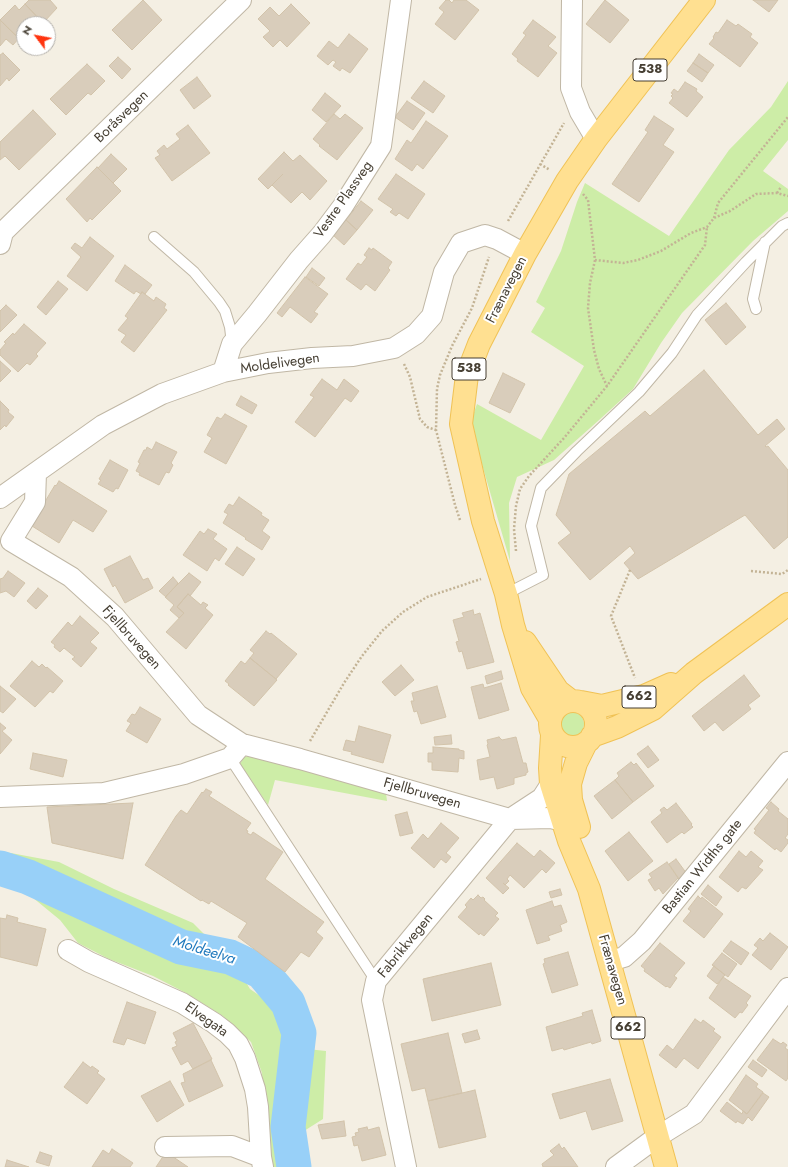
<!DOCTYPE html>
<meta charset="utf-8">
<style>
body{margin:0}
#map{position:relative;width:788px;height:1167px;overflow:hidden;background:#f4efe3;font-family:Jost,sans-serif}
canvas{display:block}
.north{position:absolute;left:16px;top:16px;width:40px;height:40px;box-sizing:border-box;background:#fff;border:1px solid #b5b2ad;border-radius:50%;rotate:302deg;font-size:11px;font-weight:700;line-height:16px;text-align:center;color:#463f33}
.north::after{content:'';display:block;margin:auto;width:14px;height:18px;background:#ff340f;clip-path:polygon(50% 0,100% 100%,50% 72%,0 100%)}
</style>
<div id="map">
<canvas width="788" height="1167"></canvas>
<div class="north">N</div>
</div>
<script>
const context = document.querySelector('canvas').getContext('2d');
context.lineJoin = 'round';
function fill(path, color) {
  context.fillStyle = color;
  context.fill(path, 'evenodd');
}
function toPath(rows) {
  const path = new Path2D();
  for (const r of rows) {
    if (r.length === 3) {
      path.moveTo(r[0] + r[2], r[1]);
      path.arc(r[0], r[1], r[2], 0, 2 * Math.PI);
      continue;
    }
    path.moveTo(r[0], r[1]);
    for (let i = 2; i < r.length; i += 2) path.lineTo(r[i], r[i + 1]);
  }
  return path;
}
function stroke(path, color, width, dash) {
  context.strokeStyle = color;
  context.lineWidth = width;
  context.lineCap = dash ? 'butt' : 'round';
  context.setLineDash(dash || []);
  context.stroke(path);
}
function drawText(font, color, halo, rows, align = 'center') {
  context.font = font + ' Jost,sans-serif';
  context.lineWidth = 4;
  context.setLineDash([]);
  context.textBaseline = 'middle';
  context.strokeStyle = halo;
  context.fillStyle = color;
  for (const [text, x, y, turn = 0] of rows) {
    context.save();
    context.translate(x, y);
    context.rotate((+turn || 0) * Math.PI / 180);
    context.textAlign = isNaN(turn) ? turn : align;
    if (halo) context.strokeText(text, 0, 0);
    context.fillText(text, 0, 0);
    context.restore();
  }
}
fill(toPath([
 [788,81,788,140,763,171,788,189,788,211,753,241,682,313,661,343,633,389,598,421,554,460,517,477,509,503,510,561,470,423,477,404,541,440,584,366,531,332,545,308,536,302,561,251,577,202,585,183,669,236,729,150,771,107],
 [572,724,12],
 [261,753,386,793,387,801,275,780,268,805,240,764,244,757],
 [0,851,59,862,114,889,193,923,237,967,250,989,276,1007,288,1037,307,1049,326,1051,323,1119,304,1131,306,1167,273,1167,264,1112,262,1073,251,1042,223,1016,186,993,153,976,109,959,78,943,60,920,32,897,0,883]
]), '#cdeda7');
stroke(toPath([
 [0,868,28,877,181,947,230,957,262,972,288,1003,299,1033,288,1127,294,1167]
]), '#98d0f8', 35);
const building = toPath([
 [29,0,50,0,57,8,43,23,25,4,29,0],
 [143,0,162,20,132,50,112,30,143,0],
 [446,0,449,0,452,3,454,0,466,0,479,10,455,40,435,24,444,12,439,8,446,0],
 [605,0,629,20,610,43,586,24,605,0],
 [753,0,778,0,769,12,753,0],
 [25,4,43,23,42,24,24,24,24,30,17,37,0,20,15,5,19,10,25,4],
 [291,4,310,23,287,47,280,40,273,47,263,37,270,31,258,19,270,7,279,16,291,4],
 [0,20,19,38,13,45,6,39,0,46,0,20],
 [533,20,556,37,548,46,557,53,538,77,517,61,518,59,512,54,526,35,523,33,533,20],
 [727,20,736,26,738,24,752,34,750,37,758,43,740,67,709,44,714,38,713,37,716,32,718,33,727,20],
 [349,34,368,49,350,73,342,68,340,71,333,66,336,62,333,60,328,65,317,56,329,41,338,48,349,34],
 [3,53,20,70,9,81,7,78,0,86,0,55,3,53],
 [699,54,714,65,708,73,693,63,699,54],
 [118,57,131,69,122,79,109,66,118,57],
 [693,63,708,73,702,82,687,71,693,63],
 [87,64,105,81,91,95,88,93,66,115,50,99,87,64],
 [197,77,211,96,194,109,180,90,197,77],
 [424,81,445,96,433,113,411,98,424,81],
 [685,82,697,89,696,91,703,97,687,117,669,103,673,98,671,96,673,94,671,93,674,89,678,92,685,82],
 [325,93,341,106,326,122,312,110,325,93],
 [407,101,425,113,413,130,395,117,407,101],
 [33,110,56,134,19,170,5,156,0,160,0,142,33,110],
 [334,114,340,119,345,114,363,128,337,160,319,146,320,145,313,139,334,114],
 [654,116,674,129,663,145,674,152,639,202,612,184,648,132,645,130,654,116],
 [426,121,448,136,423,169,417,164,412,171,395,159,407,140,411,143,426,121],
 [188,125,210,153,172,181,155,158,160,155,157,151,164,145,167,149,180,139,176,134,188,125],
 [284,152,293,161,300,155,327,181,310,200,302,192,291,203,272,185,283,174,268,189,258,179,284,152],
 [111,154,127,169,113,183,98,168,111,154],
 [97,167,121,191,92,220,90,218,87,222,66,199,97,167],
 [396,174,425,194,408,219,399,213,396,216,390,212,393,209,378,199,396,174],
 [361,201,373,210,357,230,346,220,361,201],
 [346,220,357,230,344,245,333,235,346,220],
 [90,237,114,256,87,291,67,276,81,257,71,248,75,243,82,248,90,237],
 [369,248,372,250,373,248,392,262,388,268,390,270,375,291,366,284,361,290,346,279,358,263,361,265,367,257,364,255,369,248],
 [125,265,152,285,145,294,142,292,141,294,136,291,134,294,115,281,125,265],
 [312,268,325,278,319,286,306,277,312,268],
 [305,277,328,294,314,312,318,314,311,323,290,307,282,317,277,313,305,277],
 [58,281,68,289,46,315,37,307,58,281],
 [142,292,154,301,156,297,166,304,164,308,167,310,134,352,121,342,126,335,118,330,128,318,125,316,142,292],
 [726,303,746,327,726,345,705,320,726,303],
 [6,305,17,315,0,332,0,311,6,305],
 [24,324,46,343,36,354,38,356,30,365,27,363,18,372,0,355,0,350,6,343,4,342,13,333,14,335,24,324],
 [0,361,11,371,0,382,0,361],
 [704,370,758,435,777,419,785,429,765,446,766,447,768,446,788,470,788,537,774,549,745,515,638,579,624,563,635,553,630,546,590,580,558,543,571,533,556,515,569,474,645,411,650,416,704,370],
 [503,373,525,384,510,413,489,403,503,373],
 [322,379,337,390,344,379,359,391,351,402,345,398,315,437,295,422,314,397,310,395,322,379],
 [241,396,257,405,252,414,236,405,241,396],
 [0,401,9,410,8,412,14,417,6,427,5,425,0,430,0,401],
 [225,414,247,426,226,464,204,452,212,438,207,435,217,417,221,419,225,414],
 [156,442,177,452,171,463,173,465,169,473,166,472,159,485,139,475,140,473,136,471,140,463,138,462,144,450,146,450,147,447,152,450,156,442],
 [110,460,128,470,118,489,116,488,113,492,98,484,101,480,99,479,110,460],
 [59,481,107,511,93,532,73,520,59,543,32,526,36,520,34,520,55,485,56,486,59,481],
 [239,497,262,513,261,515,269,520,262,531,270,537,262,550,245,539,246,538,223,523,228,514,224,512,229,504,233,506,239,497],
 [208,529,217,534,213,539,227,549,219,561,215,558,207,571,183,555,200,531,204,534,208,529],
 [237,547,255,559,243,576,225,564,237,547],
 [130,556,143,580,148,578,153,588,125,603,115,585,113,587,104,569,130,556],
 [8,571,25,583,14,597,6,591,0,593,0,579,3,578,8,571],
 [189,573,201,582,190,596,188,594,177,607,184,613,179,618,170,610,174,605,165,597,189,573],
 [173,577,178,583,166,597,159,591,173,577],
 [38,588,48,596,36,609,27,601,38,588],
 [188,594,201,605,203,602,208,605,205,608,213,615,186,649,166,632,184,613,177,607,188,594],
 [473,610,474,615,480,613,494,662,467,669,462,651,459,652,456,642,459,641,453,620,464,617,462,613,473,610],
 [80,616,99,633,90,642,97,648,81,667,72,659,75,657,64,648,60,652,54,647,55,645,51,642,68,622,72,626,80,616],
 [266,631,270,634,271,633,297,654,276,679,250,658,254,653,250,650,266,631],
 [250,658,277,680,254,706,228,685,229,684,225,681,241,661,245,664,250,658],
 [32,661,39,667,42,664,46,668,47,667,63,681,53,693,50,691,35,707,10,686,32,661],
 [401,665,414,680,395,696,382,682,401,665],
 [501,671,503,679,487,684,485,676,501,671],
 [744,675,760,696,748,705,751,709,723,731,715,722,704,731,692,716,744,675],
 [501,683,509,710,479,719,471,687,483,684,484,688,501,683],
 [0,686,16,699,3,713,0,711,0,686],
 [437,686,446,717,421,724,417,711,414,712,411,701,414,701,412,693,437,686],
 [140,707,161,719,147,743,126,731,131,723,127,721,132,714,135,715,140,707],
 [0,723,6,728,2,731,12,740,0,754,0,723],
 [359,726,391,735,383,763,351,754,352,752,343,750,346,740,355,742,359,726],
 [451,735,452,744,435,745,434,737,451,735],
 [499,737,502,740,516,737,523,763,526,763,528,772,526,773,526,775,514,778,514,784,497,789,494,777,480,780,477,760,490,757,487,745,488,744,487,740,499,737],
 [648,746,659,760,648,768,637,754,648,746],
 [433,747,459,749,459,750,464,751,464,759,459,758,458,772,432,770,432,762,428,762,428,753,433,753,433,747],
 [33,753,67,760,63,777,30,769,33,753],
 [631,762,634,765,636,763,654,786,633,802,615,780,619,776,617,773,631,762],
 [615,780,633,802,612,819,594,796,615,780],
 [206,789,212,792,209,796,251,823,246,830,248,831,247,833,251,835,253,832,283,852,265,879,324,922,316,932,323,938,309,957,301,952,285,972,238,937,247,923,211,901,209,904,202,900,201,901,145,865,176,816,181,810,187,814,202,792,203,793,206,789],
 [771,802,779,809,778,811,788,819,788,834,785,838,788,840,788,843,781,852,776,848,775,850,754,833,756,830,754,829,769,810,766,808,771,802],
 [133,803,123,859,52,843,47,807,133,803],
 [676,803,692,824,691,825,693,827,684,834,682,832,667,843,651,822,662,813,660,810,664,807,667,810,676,803],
 [407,812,413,833,400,836,395,815,407,812],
 [441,823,459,838,446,853,451,857,446,863,441,859,434,868,411,848,423,834,428,839,441,823],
 [629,832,653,861,628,881,605,851,629,832],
 [517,843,534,857,540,850,555,863,546,873,542,869,524,888,510,875,507,879,509,881,505,885,503,883,509,888,503,894,486,878,517,843],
 [739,851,746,857,751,851,763,861,758,867,763,870,746,889,742,887,738,892,719,877,739,851],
 [676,859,687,874,679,879,669,864,676,859],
 [667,862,678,878,663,894,659,888,655,891,648,880,652,878,649,874,667,862],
 [708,885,722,897,716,906,701,894,708,885],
 [560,889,562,895,551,898,549,892,560,889],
 [478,895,481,898,483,897,485,899,484,900,498,913,495,916,499,919,484,936,480,933,479,935,458,917,467,907,465,905,471,898,473,900,478,895],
 [698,896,701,899,702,897,723,914,704,938,683,921,691,911,688,909,698,896],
 [552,901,554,907,561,905,567,922,560,925,562,931,548,936,550,940,537,944,526,910,552,901],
 [7,915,18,918,17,922,46,929,37,966,0,957,0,918,6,919,7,915],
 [770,933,788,947,771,970,752,955,758,948,754,945,760,938,763,941,770,933],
 [731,941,749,953,741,965,723,951,731,941],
 [660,943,685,963,674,976,677,978,670,988,667,986,666,987,644,971,645,969,641,966,660,943],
 [568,952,578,985,552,993,543,964,545,963,544,959,568,952],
 [722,953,737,964,728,977,712,965,722,953],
 [491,963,501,1005,432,1021,423,979,491,963],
 [714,966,725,975,717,984,707,976,714,966],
 [723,977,751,996,746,1003,748,1005,742,1013,740,1012,735,1018,709,998,723,977],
 [127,1002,156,1012,145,1044,127,1038,124,1045,113,1042,127,1002],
 [592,1010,601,1041,592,1044,591,1042,564,1050,563,1048,552,1051,546,1027,583,1016,582,1013,592,1010],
 [695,1019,701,1023,703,1020,715,1029,713,1031,721,1037,698,1069,684,1058,676,1068,659,1055,667,1045,673,1050,695,1019],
 [193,1023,212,1059,193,1069,188,1061,181,1065,172,1048,177,1046,175,1042,177,1041,173,1033,193,1023],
 [477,1030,480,1039,465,1043,462,1034,477,1030],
 [448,1033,462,1093,428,1101,425,1088,412,1091,401,1044,448,1033],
 [773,1039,781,1044,783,1042,787,1045,785,1048,788,1050,788,1078,786,1081,757,1060,773,1039],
 [211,1060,223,1086,189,1102,181,1083,185,1082,183,1074,211,1060],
 [753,1060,767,1070,762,1077,748,1067,753,1060],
 [83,1062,91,1068,92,1066,99,1071,97,1073,105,1079,87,1104,64,1087,83,1062],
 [746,1075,758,1084,756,1087,763,1092,747,1114,729,1100,746,1075],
 [610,1079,623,1121,592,1130,586,1111,560,1119,552,1094,610,1079],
 [170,1081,184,1105,157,1122,141,1096,170,1081],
 [475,1090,486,1137,439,1148,428,1101,475,1090],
 [763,1093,769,1097,752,1121,748,1117,743,1124,737,1121,736,1123,720,1111,727,1102,742,1114,743,1111,747,1114,763,1093],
 [344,1121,346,1136,322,1139,318,1125,344,1121],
 [367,1127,368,1130,379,1127,386,1155,362,1161,358,1145,354,1146,352,1137,356,1136,355,1133,359,1132,358,1129,367,1127],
 [559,1144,562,1149,564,1147,578,1167,543,1167,542,1164,554,1155,550,1151,559,1144],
 [112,1149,133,1163,130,1167,92,1167,103,1150,109,1154,112,1149],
 [40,1152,52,1156,49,1166,36,1162,40,1152],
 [166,1152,188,1167,156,1167,166,1152],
 [7,1160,29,1167,5,1167,7,1160]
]);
fill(building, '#d9cdbb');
stroke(building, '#d2c3aa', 1);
const service = toPath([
 [154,237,194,272,219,302,225,311,230,327,232,344],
 [756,309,753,299,765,242],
 [506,594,543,575,531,526,541,488,577,451,639,392,672,353,697,315,746,262,782,226,788,223],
 [230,758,376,981]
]);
const minor = toPath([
 [572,0,571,88,580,112,596,139],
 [0,244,3,232,241,0],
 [223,372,232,344,257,314,299,260,322,234,343,206,381,146,401,0],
 [36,473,35,502,11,541,71,577,115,617,198,715,242,744,300,759,510,819,551,818,563,821],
 [0,498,103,425,162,394,223,372,268,363,312,358,353,356,394,348,416,334,432,316,444,272,461,243,485,235,497,239,525,254],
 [0,797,104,793,184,774,230,758,242,744],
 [68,950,89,962,182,1003,214,1023,227,1033,238,1044,245,1058,255,1089,258,1107,261,1157,263,1167],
 [610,961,624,957,642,941,788,762],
 [165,1147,232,1146,261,1157],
 [406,1167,372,1000,376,981,510,819,542,798,551,784],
 [616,1167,657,1137,694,1114,788,988]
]);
const primary = toPath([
 [525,642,558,691,571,701],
 [573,724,23],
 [581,702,602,706,644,696,671,684],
 [550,719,532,688,513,625,506,594,483,521,461,424,467,375,479,344,525,254,567,181,596,139,704,0],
 [552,735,550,768,551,784,569,841,589,889,666,1167],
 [592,736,617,727,653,709,694,673,788,604],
 [579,827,571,800,570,784,576,763,586,743]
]);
stroke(service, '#c0b7a5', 12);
stroke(minor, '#c0b7a5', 22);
stroke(primary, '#f0c255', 24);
stroke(toPath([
 [540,164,550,170],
 [777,193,781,187],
 [583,194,588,200,595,260,623,263,638,260,661,251,691,233,707,227,714,218,730,211,756,194,777,193,788,196],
 [714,218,718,203,788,117],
 [508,221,564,123],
 [595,260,590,283,588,308,594,350,599,369,607,386],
 [404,364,410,377,420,419,427,427,436,430],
 [460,520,455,505,436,430,437,389,440,375,452,346,472,308,489,257],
 [516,551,514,529,516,506,520,489,529,476,564,438,607,386,705,245,707,227],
 [630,570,611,616,635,678],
 [751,571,782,574,788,570],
 [310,741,344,683,362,656,382,631,403,612,427,597,481,579]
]), '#c3b395', 2.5, [2, 2]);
stroke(service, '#fff', 10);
stroke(minor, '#fff', 20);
stroke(primary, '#ffe091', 22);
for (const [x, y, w] of [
 [650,70,34],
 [469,369,34],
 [639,697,34],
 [628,1028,34]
]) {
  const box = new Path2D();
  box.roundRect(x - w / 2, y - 11, w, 22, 3);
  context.fillStyle = '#fff';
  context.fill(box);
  stroke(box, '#463f33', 1);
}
drawText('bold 13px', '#463f33', null, [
 ["538",650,70],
 ["538",469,369],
 ["662",639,697],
 ["662",628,1028]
]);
drawText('14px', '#463f33', '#fff', [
 ["Boråsvegen",122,117,-44],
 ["Vestre Plassveg",344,200,-55],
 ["Frænavegen",507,290,-63],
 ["Moldelivegen",280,364,-8],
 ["Fjellbruvegen",131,638,48],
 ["Fjellbruvegen",422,794,16],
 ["Bastian Widths gate",703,867,-51],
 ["Fabrikkvegen",406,946,-51],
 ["Frænavegen",612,970,74],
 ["Elvegata",206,1020,35]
]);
drawText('italic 15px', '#217abd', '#fff', [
 ["Moldeelva",204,951,17]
]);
</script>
